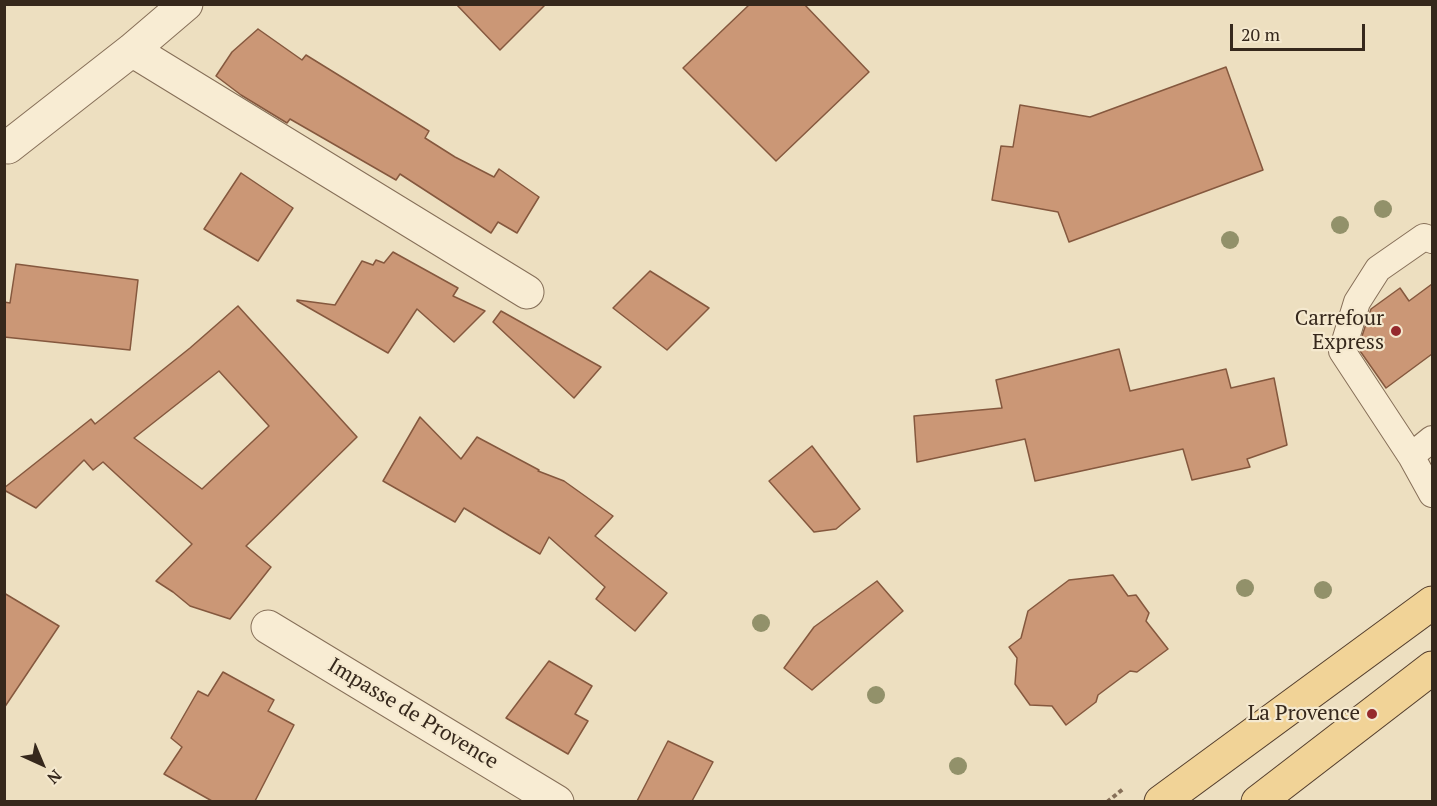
<!DOCTYPE html>
<style>
body{margin:0}
#map{position:relative;width:1437px;height:806px;overflow:hidden;background:#eddfc0;font-family:"PT Serif",serif}
canvas{display:block}
.frame{position:absolute;inset:0;border:6px solid #36281c;pointer-events:none}
.north{position:absolute;left:12px;top:734px;width:60px;height:60px;-webkit-text-stroke:4px #f5e9cf;paint-order:stroke;rotate:136deg;font-size:16px;font-weight:700;line-height:24px;text-align:center;color:#36281c}
.north::after{content:'';display:block;margin:auto;width:21px;height:27px;background:#36281c;clip-path:polygon(50% 0,100% 100%,50% 72%,0 100%)}
.scale{position:absolute;left:1230px;top:24px;width:135px;height:27px;box-sizing:border-box;border:3px solid #36281c;border-top:0;padding-left:8px;font-size:18px;line-height:21px;white-space:nowrap;color:#36281c;-webkit-text-stroke:4px #f5e9cf;paint-order:stroke}
</style>
<div id="map">
<canvas width="1437" height="806"></canvas>
<div class="frame"></div>
<div class="north">N</div>
<div class="scale">20 m</div>
</div>
<script>
const context = document.querySelector('canvas').getContext('2d');
context.lineJoin = 'round';
function fill(path, color) {
  context.fillStyle = color;
  context.fill(path, 'evenodd');
}
function toPath(rows) {
  const path = new Path2D();
  for (const r of rows) {
    path.moveTo(r[0], r[1]);
    for (let i = 2; i < r.length; i += 2) path.lineTo(r[i], r[i + 1]);
  }
  return path;
}
function stroke(path, color, width, dash) {
  context.strokeStyle = color;
  context.lineWidth = width;
  context.lineCap = dash ? 'butt' : 'round';
  context.setLineDash(dash || []);
  context.stroke(path);
}
function drawText(font, color, halo, rows, align = 'center') {
  context.font = font + ' "PT Serif",serif';
  context.lineWidth = 4.5;
  context.setLineDash([]);
  context.textBaseline = 'middle';
  context.strokeStyle = halo;
  context.fillStyle = color;
  for (const [text, x, y, turn = 0] of rows) {
    context.save();
    context.translate(x, y);
    context.rotate((+turn || 0) * Math.PI / 180);
    context.textAlign = isNaN(turn) ? turn : align;
    if (halo) context.strokeText(text, 0, 0);
    context.fillText(text, 0, 0);
    context.restore();
  }
}
const building = toPath([
 [456,4,546,4,500,50,456,4],
 [750,4,804,4,869,72,776,161,683,68,750,4],
 [258,29,302,60,306,55,429,131,425,138,455,157,494,177,499,169,539,197,517,233,498,222,491,233,400,174,396,180,290,119,287,123,241,95,216,76,232,52,258,29],
 [1226,67,1263,170,1069,242,1058,212,992,200,1001,146,1013,147,1020,105,1090,117,1226,67],
 [241,173,293,208,258,261,204,229,241,173],
 [393,252,458,288,453,296,485,311,454,342,417,309,388,353,297,301,297,300,335,305,362,261,373,265,376,260,384,263,393,252],
 [16,264,138,280,130,350,4,337,4,302,10,303,16,264],
 [650,271,709,308,667,350,613,308,650,271],
 [1432,284,1432,354,1386,388,1358,348,1371,309,1400,288,1409,301,1432,284],
 [238,306,357,437,246,546,271,567,230,619,190,606,173,592,156,581,192,544,103,462,93,470,84,460,36,508,4,490,4,488,91,419,95,424,190,348,238,306],
 [219,371,269,426,202,489,134,438,219,371],
 [501,311,601,367,574,398,493,322,501,311],
 [1119,349,1130,391,1226,369,1231,388,1274,378,1287,445,1247,459,1250,467,1192,480,1183,449,1035,481,1025,439,917,462,914,416,1002,408,996,380,1119,349],
 [420,417,461,459,477,437,539,470,538,471,564,481,613,516,595,536,667,593,635,631,596,599,605,587,549,537,540,554,464,508,455,522,383,481,420,417],
 [812,446,860,509,836,529,814,532,769,481,812,446],
 [1113,575,1128,596,1136,595,1149,613,1146,621,1168,649,1137,672,1130,671,1098,695,1096,702,1066,725,1052,706,1030,705,1015,684,1017,658,1009,647,1021,638,1028,611,1069,580,1113,575],
 [877,581,903,611,812,690,784,668,814,627,877,581],
 [4,593,59,626,4,708,4,593],
 [549,661,592,686,575,714,588,721,568,754,506,718,549,661],
 [223,672,274,700,268,711,294,725,255,801,212,801,164,774,182,747,171,738,198,691,208,696,223,672],
 [668,741,713,762,692,801,637,801,668,741]
]);
fill(building, '#cb9776');
stroke(building, '#85583e', 1.5);
const service = toPath([
 [1432,439,1411,456,1432,494],
 [1411,456,1342,351,1357,302,1378,269,1424,237,1432,240]
]);
const minor = toPath([
 [132,50,527,292],
 [8,147,132,50,186,4],
 [268,627,557,802]
]);
const primary = toPath([
 [1161,802,1432,603],
 [1258,802,1432,668]
]);
stroke(service, '#866f58', 28);
stroke(minor, '#866f58', 35);
stroke(primary, '#543e2d', 35);
stroke(toPath([
 [1107,802,1123,789]
]), '#866f58', 4, [4.5, 3]);
stroke(service, '#f8ecd3', 26);
stroke(minor, '#f8ecd3', 33);
stroke(primary, '#f1d397', 33);
context.fillStyle = '#92916a';
for (const [x, y] of [
 [1383,209],
 [1340,225],
 [1230,240],
 [1245,588],
 [1323,590],
 [761,623],
 [876,695],
 [958,766]
]) {
  context.beginPath();
  context.arc(x, y, 9, 0, 2 * Math.PI);
  context.fill();
}
for (const [x, y, r, color] of [
 [1396,331,6,"#95292c"],
 [1372,714,6,"#95292c"]
]) {
  const dot = new Path2D();
  dot.arc(x, y, r, 0, 2 * Math.PI);
  context.fillStyle = color;
  context.fill(dot);
  stroke(dot, '#f5e9cf', 2);
}
drawText('21px', '#36281c', '#f5e9cf', [
 ["Carrefour",1384,319],
 ["Express",1384,343],
 ["La Provence",1360,714]
], 'right');
drawText('21px', '#36281c', '#f5e9cf', [
 ["Impasse de Provence",413,714,31]
]);
</script>
